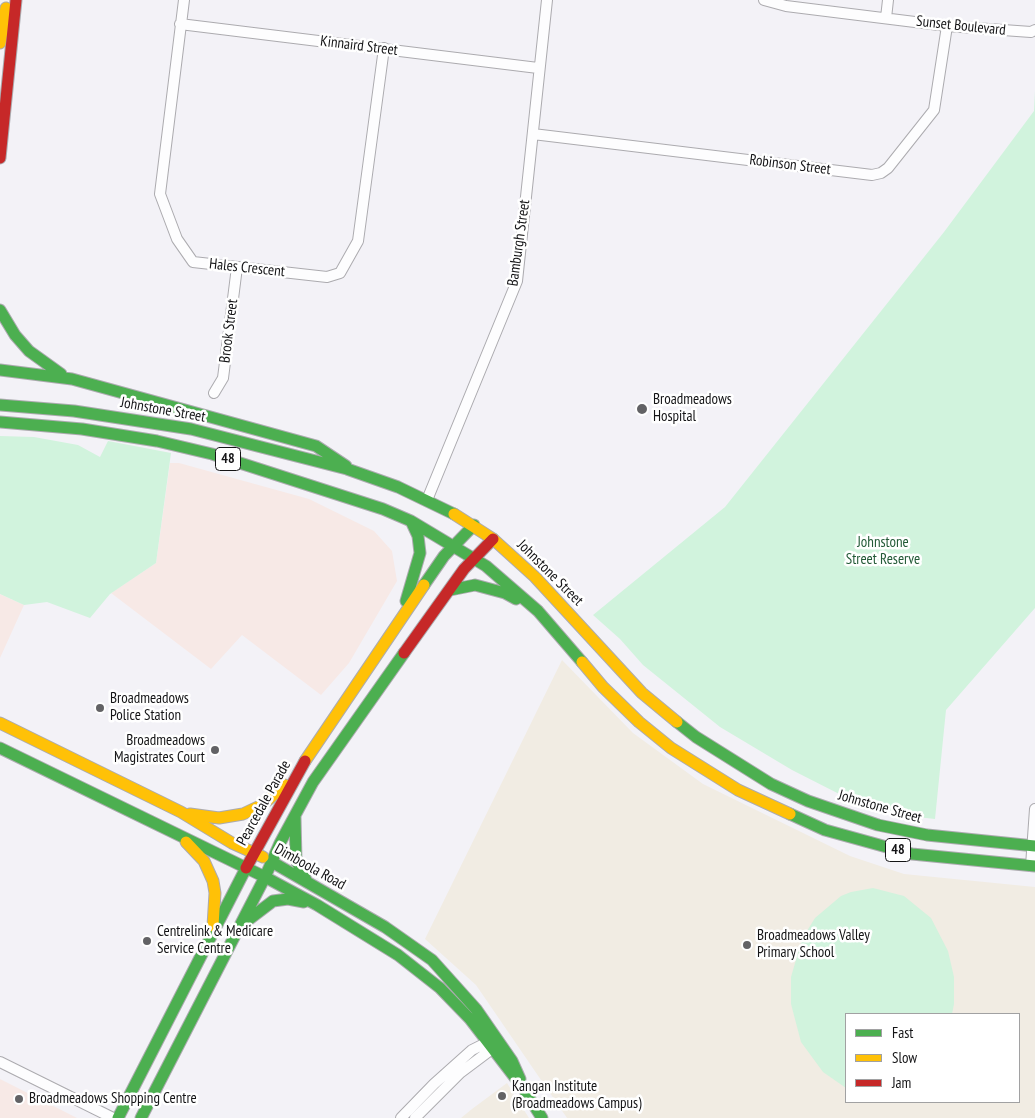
<!DOCTYPE html>
<style>
body{margin:0}
#map{position:relative;width:1035px;height:1118px;overflow:hidden;background:#f3f2f7;font-family:"PT Sans Narrow",sans-serif}
canvas{display:block}
.legend{position:absolute;left:845px;top:1013px;width:175px;height:90px;box-sizing:border-box;background:#fff;border:1px solid #a1a1a2;margin:0;padding:6px 9px;list-style:none;font-size:15px;color:#141416}
.legend li{display:flex;align-items:center;gap:10px;height:25px}
.legend b{width:25px;border:1px solid #a1a1a2}
</style>
<div id="map">
<canvas width="1035" height="1118"></canvas>
<ul class="legend">
<li><b style="height:6px;background:#4caf50"></b>Fast</li>
<li><b style="height:6px;background:#ffc107"></b>Slow</li>
<li><b style="height:6px;background:#c62828"></b>Jam</li>
</ul>
</div>
<script>
const context = document.querySelector('canvas').getContext('2d');
context.lineJoin = 'round';
function fill(path, color) {
  context.fillStyle = color;
  context.fill(path, 'evenodd');
}
function toPath(rows) {
  const path = new Path2D();
  for (const r of rows) {
    path.moveTo(r[0], r[1]);
    for (let i = 2; i < r.length; i += 2) path.lineTo(r[i], r[i + 1]);
  }
  return path;
}
function stroke(path, color, width, dash) {
  context.strokeStyle = color;
  context.lineWidth = width;
  context.lineCap = dash ? 'butt' : 'round';
  context.setLineDash(dash || []);
  context.stroke(path);
}
function drawText(font, color, halo, rows, align = 'center') {
  context.font = font + ' "PT Sans Narrow",sans-serif';
  context.lineWidth = 5;
  context.setLineDash([]);
  context.textBaseline = 'middle';
  context.strokeStyle = halo;
  context.fillStyle = color;
  for (const [text, x, y, turn = 0] of rows) {
    context.save();
    context.translate(x, y);
    context.rotate((+turn || 0) * Math.PI / 180);
    context.textAlign = isNaN(turn) ? turn : align;
    if (halo) context.strokeText(text, 0, 0);
    context.fillText(text, 0, 0);
    context.restore();
  }
}
fill(toPath([
 [170,463,179,463,309,499,374,531,392,551,397,581,349,663,321,695,242,635,211,669,111,593,156,563],
 [0,594,24,605,0,658],
 [0,1079,77,1118,0,1118]
]), '#f7e9e6');
fill(toPath([
 [562,660,633,733,703,784,850,856,904,874,1035,887,1035,1118,567,1118,476,985,425,939],
 [846,1014,1019,1014,1019,1102,846,1102],
 [507,1083,529,1118,461,1118,472,1109]
]), '#f1ece3');
fill(toPath([
 [1035,91,1035,608,946,710,935,819,917,817,851,800,792,770,720,727,643,665,620,639,593,615,725,507,944,232,1034,111],
 [0,436,34,437,78,445,100,457,108,441,171,453,156,563,110,594,90,618,47,602,24,605,0,594],
 [873,888,904,896,931,918,948,951,954,977,954,1004,952,1014,846,1014,846,1088,823,1072,801,1042,791,1004,791,977,802,939,815,918,841,896,851,892]
]), '#d1f3dd');
const street = toPath([
 [184,0,160,194,177,239,193,262,327,277,340,273,358,241,384,48],
 [764,0,786,6,947,26,1031,32,1035,30],
 [886,18,888,0],
 [180,24,538,68],
 [533,134,872,175,881,173,888,168,934,110,947,26],
 [214,393,223,378,237,267],
 [427,500,517,281,547,0],
 [1031,866,1035,809],
 [0,1062,113,1118],
 [401,1118,434,1084,472,1050,492,1040],
 [415,1118,460,1073,492,1049,494,1044]
]);
const fast = toPath([
 [0,310,15,335,29,351,61,374],
 [0,370,72,379,316,446,346,466],
 [0,405,74,411,191,429,347,469,398,487,454,514],
 [0,422,82,429,157,441,212,454,383,509,411,521,486,566,538,611,582,662],
 [424,585,444,556,474,525],
 [450,590,475,585,505,593,516,599],
 [406,601,420,553,418,536,411,521],
 [677,722,696,737,771,784,808,801,878,825,927,835,1035,846],
 [0,748,265,877,280,843,313,782,404,653],
 [790,814,825,830,912,854,1035,866],
 [295,817,296,860,306,880],
 [272,862,385,927,432,960,476,1009,512,1061,520,1079],
 [248,920,273,901,288,899,304,902],
 [118,1118,246,868],
 [141,1118,265,877,317,905,398,955,440,988,470,1019,523,1088,542,1118]
]);
const slow = toPath([
 [0,43,6,8],
 [454,514,493,539,535,577,642,693,677,722],
 [582,662,603,687,639,722,671,748,738,790,790,814],
 [0,723,181,812,232,843,263,857],
 [305,761,424,585],
 [190,814,219,818,243,814,262,805,285,785],
 [186,842,204,861,213,881,215,893,213,926]
]);
const jam = toPath([
 [0,158,16,0],
 [404,653,464,569,493,539],
 [246,868,305,761]
]);
stroke(street, '#acabaf', 12);
stroke(fast, '#acabaf', 13);
stroke(slow, '#acabaf', 13);
stroke(jam, '#acabaf', 13);
stroke(street, '#fdfdfe', 10);
stroke(fast, '#4caf50', 11);
stroke(slow, '#ffc107', 11);
stroke(jam, '#c62828', 11);
for (const [x, y, r, color] of [
 [642,409,6,"#626265"],
 [100,708,5,"#626265"],
 [215,750,5,"#626265"],
 [147,941,5,"#626265"],
 [747,945,5,"#626265"],
 [502,1096,5,"#626265"],
 [19,1099,5,"#626265"]
]) {
  const dot = new Path2D();
  dot.arc(x, y, r, 0, 2 * Math.PI);
  context.fillStyle = color;
  context.fill(dot);
  stroke(dot, '#fff', 2);
}
for (const [x, y, w] of [
 [228,459,25],
 [898,850,25]
]) {
  const box = new Path2D();
  box.roundRect(x - w / 2, y - 11.5, w, 23, 4);
  context.fillStyle = '#fff';
  context.fill(box);
  stroke(box, '#141416', 1);
}
drawText('bold 14px', '#141416', null, [
 ["48",228,459],
 ["48",898,850]
]);
drawText('15px', '#141416', '#fff', [
 ["Sunset Boulevard",961,26,6],
 ["Kinnaird Street",359,46,7],
 ["Robinson Street",790,165,7],
 ["Bamburgh Street",519,243,-82],
 ["Hales Crescent",247,268,6],
 ["Brook Street",229,331,-83],
 ["Johnstone Street",163,410,10],
 ["Johnstone Street",550,573,45],
 ["Pearcedale Parade",264,803,-61],
 ["Johnstone Street",880,807,16],
 ["Dimboola Road",310,867,29]
]);
drawText('15px', '#141416', '#fff', [
 ["Broadmeadows",653,400],
 ["Hospital",653,417],
 ["Broadmeadows",110,699],
 ["Police Station",110,716],
 ["Broadmeadows",205,741,"right"],
 ["Magistrates Court",205,758,"right"],
 ["Centrelink & Medicare",157,932],
 ["Service Centre",157,949],
 ["Broadmeadows Valley",757,936],
 ["Primary School",757,953],
 ["Kangan Institute",512,1087],
 ["(Broadmeadows Campus)",512,1104],
 ["Broadmeadows Shopping Centre",29,1099]
], 'left');
drawText('15px', '#235a37', '#fff', [
 ["Johnstone",883,543],
 ["Street Reserve",883,560]
]);
</script>
